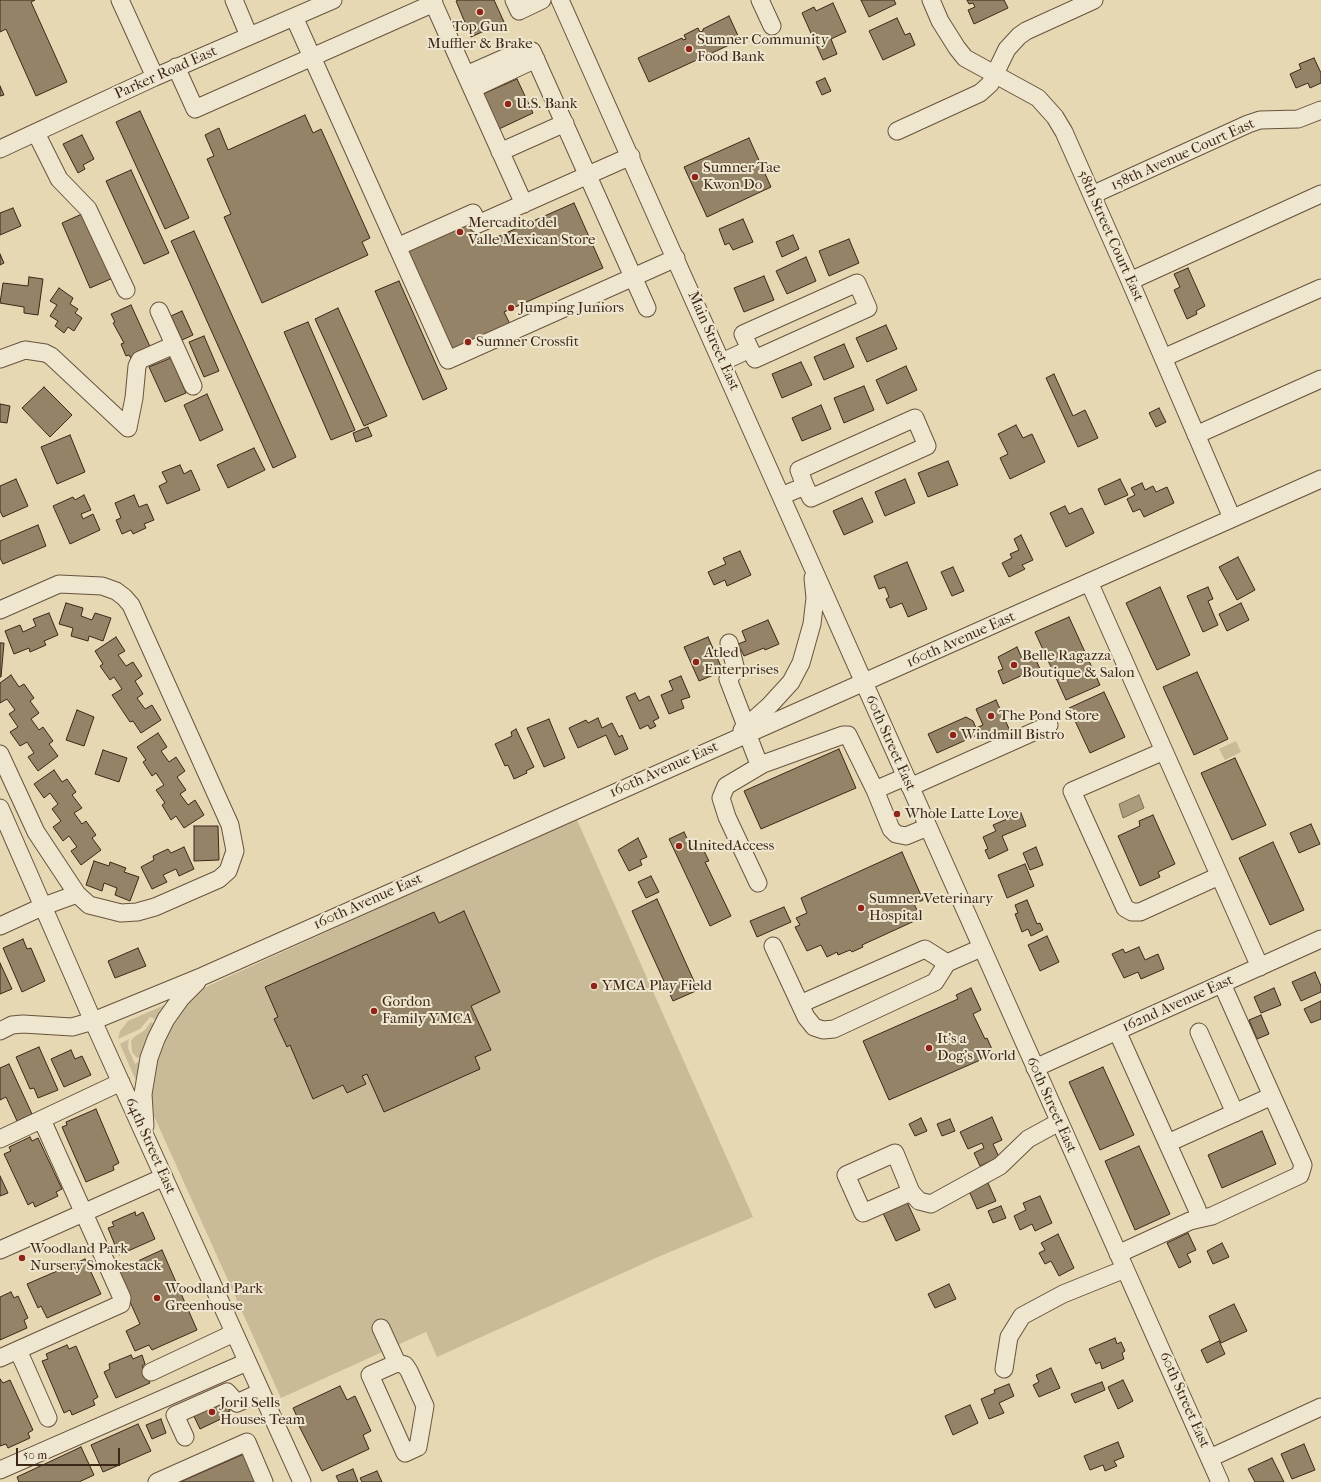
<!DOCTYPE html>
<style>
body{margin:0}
#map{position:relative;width:1321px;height:1482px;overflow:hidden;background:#e5d8b3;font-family:"IM FELL French Canon",serif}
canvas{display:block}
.scale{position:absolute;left:16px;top:1448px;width:104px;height:18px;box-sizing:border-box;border:2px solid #3e2717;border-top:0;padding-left:5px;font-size:12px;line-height:14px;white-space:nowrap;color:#3e2717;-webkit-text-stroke:3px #eee6ce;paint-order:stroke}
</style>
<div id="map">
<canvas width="1321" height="1482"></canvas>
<div class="scale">50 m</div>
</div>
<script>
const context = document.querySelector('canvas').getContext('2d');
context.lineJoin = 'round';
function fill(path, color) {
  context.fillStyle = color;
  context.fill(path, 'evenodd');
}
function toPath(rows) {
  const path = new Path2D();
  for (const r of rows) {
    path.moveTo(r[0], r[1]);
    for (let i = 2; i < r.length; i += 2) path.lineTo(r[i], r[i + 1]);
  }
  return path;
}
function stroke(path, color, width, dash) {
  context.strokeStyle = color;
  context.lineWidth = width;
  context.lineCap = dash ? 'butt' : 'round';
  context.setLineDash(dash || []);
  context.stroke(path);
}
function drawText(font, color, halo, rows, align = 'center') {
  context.font = font + ' "IM FELL French Canon",serif';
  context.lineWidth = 4;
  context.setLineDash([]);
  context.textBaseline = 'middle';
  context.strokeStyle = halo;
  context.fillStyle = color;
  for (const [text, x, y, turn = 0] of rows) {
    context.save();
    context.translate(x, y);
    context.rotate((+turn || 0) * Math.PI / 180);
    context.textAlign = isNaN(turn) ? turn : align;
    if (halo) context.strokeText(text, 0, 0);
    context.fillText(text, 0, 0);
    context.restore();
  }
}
fill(toPath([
 [1236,741,1241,752,1225,760,1219,749],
 [577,820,753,1217,658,1257,437,1357,426,1332,281,1398,154,1116,151,1087,153,1066,171,1021,197,992,210,985,483,861],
 [167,1004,159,1021,150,1017,140,1029,118,1039,120,1031,128,1021],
 [151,1022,157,1025,137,1083,120,1044,129,1039,128,1048,135,1064,141,1060,139,1057,137,1058,132,1052,131,1041,134,1037,145,1030]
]), '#c9ba98');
const water = toPath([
 [1139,795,1144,808,1123,818,1119,804,1139,795]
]);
fill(water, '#ac9c7e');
stroke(water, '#806d55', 1);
const building = toPath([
 [0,0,35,0,31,2,67,82,36,96,6,29,0,32,0,0],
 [458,0,494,0,504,22,471,37,456,1,458,0],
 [861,0,894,0,896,4,869,17,861,0],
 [967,0,1004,0,1008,8,974,24,968,10,975,7,973,3,969,4,967,0],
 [833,3,846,32,831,39,837,54,823,60,802,13,814,7,816,11,833,3],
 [729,16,740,40,649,82,638,58,682,38,683,40,686,39,684,35,698,28,700,32,703,31,703,29,729,16],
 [897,18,905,35,910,33,915,45,883,60,869,31,897,18],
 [1314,58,1321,73,1321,83,1310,88,1308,83,1296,88,1290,74,1301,69,1299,64,1314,58],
 [825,78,831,91,822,95,816,82,825,78],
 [517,79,533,113,499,129,483,94,517,79],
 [0,86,4,95,0,96,0,86],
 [140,111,189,218,165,229,116,122,140,111],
 [305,115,313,133,321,129,370,238,362,242,368,255,262,303,224,217,231,214,207,159,214,156,205,135,219,128,228,150,305,115],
 [82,135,94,159,83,165,85,169,78,173,63,144,82,135],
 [749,138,771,187,707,217,684,167,749,138],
 [131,170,169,253,144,264,106,181,131,170],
 [574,203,603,268,504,312,510,324,451,350,406,250,471,221,481,244,574,203],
 [13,208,21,226,0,235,0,213,13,208],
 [84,213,113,278,90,288,62,223,84,213],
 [743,219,753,242,733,250,729,243,725,245,719,229,743,219],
 [194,231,296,457,273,468,171,241,194,231],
 [793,235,799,249,782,257,776,242,793,235],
 [849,239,859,263,829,276,819,251,849,239],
 [0,254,4,263,0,265,0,254],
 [806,257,816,281,787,294,776,271,806,257],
 [1188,268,1205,306,1196,311,1197,314,1187,319,1174,290,1180,287,1174,274,1188,268],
 [764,276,774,300,744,312,734,288,764,276],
 [29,277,43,279,38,315,24,313,24,307,0,303,3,283,28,286,29,277],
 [399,281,447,389,423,400,375,291,399,281],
 [59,288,73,298,70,304,78,309,75,313,82,318,74,331,68,327,64,333,55,326,58,321,50,316,57,305,50,301,59,288],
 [131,305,152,351,132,360,129,355,126,356,121,344,124,343,113,323,115,322,111,314,131,305],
 [338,308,387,416,364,426,315,319,338,308],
 [182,311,193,335,182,340,171,316,182,311],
 [308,322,355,430,331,440,284,332,308,322],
 [886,325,897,349,867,362,856,338,886,325],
 [204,336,219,371,204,377,189,342,204,336],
 [844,344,854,367,824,380,814,357,844,344],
 [171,358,186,393,165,402,149,367,171,358],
 [801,362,812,385,782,398,772,374,801,362],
 [906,366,917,390,887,404,876,380,906,366],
 [1054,374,1073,416,1085,410,1098,438,1078,447,1046,378,1054,374],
 [864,386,874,410,844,423,834,398,864,386],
 [44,387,72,415,50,437,22,408,44,387],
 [207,394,223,430,200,441,184,405,207,394],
 [0,404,10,406,7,423,0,422,0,404],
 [821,405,831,429,802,441,792,418,821,405],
 [1159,408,1166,422,1156,427,1149,413,1159,408],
 [1016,425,1023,438,1032,434,1045,462,1010,479,1000,458,1008,454,998,434,1016,425],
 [368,427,372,436,356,442,353,433,368,427],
 [70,435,85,472,57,484,41,447,70,435],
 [254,448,265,470,228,488,217,465,254,448],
 [948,461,958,485,928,497,918,473,948,461],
 [180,465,184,474,191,470,200,490,167,504,159,486,167,482,162,472,180,465],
 [16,479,28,506,3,517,0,511,0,486,16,479],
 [905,479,915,503,885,516,875,492,905,479],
 [1120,479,1128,495,1105,505,1098,489,1120,479],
 [1142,483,1145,490,1153,486,1156,492,1167,487,1174,503,1144,517,1140,509,1133,512,1127,499,1135,495,1131,488,1142,483],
 [84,495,91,510,81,514,83,519,93,514,100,530,70,544,53,506,73,497,75,500,84,495],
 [134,495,139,507,147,504,154,520,144,524,146,528,133,534,131,530,122,534,116,520,121,518,115,503,134,495],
 [862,498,873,522,844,535,833,511,862,498],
 [1065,506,1069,514,1082,508,1094,533,1066,547,1050,513,1065,506],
 [38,525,46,546,3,564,0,558,0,541,38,525],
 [1021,535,1033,560,1022,565,1025,569,1009,577,1002,563,1012,558,1010,554,1019,550,1014,539,1021,535],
 [740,551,751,575,727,586,725,580,714,585,708,572,726,564,723,558,740,551],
 [1238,557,1255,590,1237,600,1219,567,1238,557],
 [907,562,927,609,908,617,902,603,890,608,886,599,889,597,885,587,879,589,874,576,907,562],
 [953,567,964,591,952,596,941,572,953,567],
 [1160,587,1190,655,1157,670,1126,603,1160,587],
 [1208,587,1213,599,1208,601,1218,625,1203,632,1187,596,1208,587],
 [66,603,83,608,81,616,92,620,95,613,111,618,103,641,89,636,88,641,71,636,73,628,59,624,66,603],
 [1241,603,1249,620,1227,631,1219,614,1241,603],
 [49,613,58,635,44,641,46,645,30,652,29,648,14,654,5,631,20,625,23,632,36,626,33,619,49,613],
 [1069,617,1100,685,1066,700,1035,632,1069,617],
 [768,620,779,644,765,650,764,648,744,656,738,644,746,641,742,631,768,620],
 [116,637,125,651,118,655,126,666,133,662,142,676,135,681,143,694,137,698,145,709,152,705,161,720,141,733,133,721,130,722,112,695,122,689,114,677,110,680,100,666,103,664,95,651,116,637],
 [708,637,723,671,699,681,684,647,708,637],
 [0,643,4,643,1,677,0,677,0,643],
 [1017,647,1023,661,1034,656,1042,673,1030,678,1027,673,1003,684,998,671,1003,669,998,657,1017,647],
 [1197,672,1228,739,1194,755,1163,687,1197,672],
 [11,675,19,687,24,684,34,698,30,701,39,713,31,719,39,730,43,727,53,741,49,744,58,756,38,771,28,757,34,753,27,742,20,746,10,732,18,727,9,714,15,710,7,699,0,703,0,683,11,675],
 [681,676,690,697,681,700,684,708,669,714,661,695,673,690,669,681,681,676],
 [1104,692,1125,737,1090,753,1069,708,1104,692],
 [635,693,639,701,649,696,659,718,653,721,656,726,650,729,648,725,640,729,626,697,635,693],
 [996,700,1010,731,989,740,987,736,983,738,980,732,974,735,975,736,937,753,928,734,966,717,973,721,976,728,983,725,976,709,996,700],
 [77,710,94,717,84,746,66,740,77,710],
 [598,718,602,728,612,723,619,737,622,735,628,749,615,755,606,735,578,748,569,728,586,720,588,723,598,718],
 [549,719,565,758,544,767,527,728,549,719],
 [516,729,534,767,526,771,527,773,514,779,508,765,505,766,495,744,512,736,511,732,516,729],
 [158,733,167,747,161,751,169,762,176,757,185,771,177,777,186,790,180,794,188,805,195,800,204,815,184,828,176,816,171,820,162,805,165,803,156,790,164,785,156,773,152,776,143,762,146,760,137,747,158,733],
 [839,749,856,788,761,829,744,791,839,749],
 [103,750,127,758,119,782,95,774,103,750],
 [1235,758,1266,825,1232,840,1201,773,1235,758],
 [54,770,62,782,67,779,76,792,72,795,82,808,74,813,82,824,86,821,96,835,92,838,101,850,81,865,71,851,77,847,69,836,63,841,53,827,61,821,52,809,58,804,50,793,44,798,34,784,54,770],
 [1021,813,1026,826,1002,836,1008,850,989,859,985,850,988,849,983,837,996,831,993,825,1021,813],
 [1153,815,1175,864,1158,872,1160,877,1140,886,1118,836,1140,826,1139,821,1153,815],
 [1311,824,1320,844,1299,853,1290,833,1311,824],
 [194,826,218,826,219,860,194,861,194,826],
 [684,832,691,847,696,845,699,851,703,849,709,861,705,862,731,916,710,926,669,839,684,832],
 [638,838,647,857,640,860,642,865,629,871,618,850,638,838],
 [1273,842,1304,910,1270,925,1239,858,1273,842],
 [184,847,194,869,179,876,176,869,163,875,167,882,152,889,141,867,154,860,153,856,168,849,171,853,184,847],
 [1036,847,1043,865,1030,870,1023,853,1036,847],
 [902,852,923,900,914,904,921,918,862,945,863,947,852,952,850,950,838,955,837,952,827,957,821,945,807,951,795,927,800,925,796,918,807,913,801,898,902,852],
 [94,861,109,866,110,862,126,868,124,872,139,877,130,901,115,895,117,888,104,883,102,891,86,885,94,861],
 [1025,864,1034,886,1007,898,998,875,1025,864],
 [651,876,659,892,646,898,638,882,651,876],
 [657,899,698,990,673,1001,632,911,657,899],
 [1027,900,1037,924,1040,923,1043,930,1031,936,1028,929,1022,932,1015,914,1018,913,1015,905,1027,900],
 [784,907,791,922,757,937,750,921,784,907],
 [464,911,500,992,471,1006,491,1050,475,1057,480,1069,384,1112,367,1074,362,1076,366,1084,347,1093,343,1085,313,1099,290,1045,287,1047,274,1019,278,1017,265,987,434,912,439,923,464,911],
 [1047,936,1059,962,1040,971,1028,945,1047,936],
 [23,939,27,949,31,948,45,981,22,992,3,948,23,939],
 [1139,947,1145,960,1158,954,1164,969,1141,979,1138,972,1124,978,1112,954,1123,949,1125,953,1139,947],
 [138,948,146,966,115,978,108,961,138,948],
 [0,963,12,989,0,994,0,963],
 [1315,972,1321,986,1321,992,1301,1001,1292,982,1315,972],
 [971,988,981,1010,973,1014,985,1039,987,1038,994,1054,889,1100,863,1041,958,999,956,995,971,988],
 [1274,988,1281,1005,1261,1013,1254,997,1274,988],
 [1321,1001,1321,1019,1311,1023,1304,1009,1321,1001],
 [1261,1015,1269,1034,1257,1039,1249,1020,1261,1015],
 [39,1047,58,1090,38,1098,34,1088,30,1089,16,1057,39,1047],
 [71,1050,75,1059,82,1056,91,1075,64,1087,51,1059,71,1050],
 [9,1064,32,1114,17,1121,6,1097,0,1100,0,1068,9,1064],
 [1103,1067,1134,1135,1100,1150,1069,1082,1103,1067],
 [96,1109,119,1163,113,1166,114,1170,86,1182,62,1127,67,1125,66,1122,96,1109],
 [992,1117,1002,1140,993,1144,999,1157,980,1166,974,1153,984,1148,982,1143,968,1149,960,1132,992,1117],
 [921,1118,927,1131,915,1136,909,1124,921,1118],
 [950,1119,955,1131,942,1136,937,1124,950,1119],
 [1262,1131,1276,1164,1222,1188,1208,1155,1262,1131],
 [30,1137,32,1141,38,1138,62,1189,56,1192,58,1196,35,1207,33,1202,28,1205,4,1154,11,1151,9,1147,30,1137],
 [1139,1146,1170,1214,1135,1230,1105,1161,1139,1146],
 [0,1176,8,1193,0,1196,0,1176],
 [988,1183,996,1201,977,1209,969,1191,988,1183],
 [1040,1196,1052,1223,1035,1231,1032,1224,1020,1230,1014,1216,1026,1210,1023,1203,1040,1196],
 [907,1202,920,1230,896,1241,883,1213,907,1202],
 [1001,1206,1006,1218,993,1223,988,1211,1001,1206],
 [135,1212,136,1216,143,1212,155,1239,119,1255,108,1228,114,1226,112,1222,135,1212],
 [1188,1233,1196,1250,1187,1254,1191,1262,1179,1268,1167,1243,1188,1233],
 [1058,1234,1074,1268,1059,1276,1051,1261,1045,1264,1039,1253,1045,1250,1041,1243,1058,1234],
 [1222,1243,1229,1257,1213,1264,1207,1251,1222,1243],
 [162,1250,197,1330,152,1350,149,1345,135,1351,126,1331,140,1324,116,1271,162,1250],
 [85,1259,101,1294,47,1318,41,1306,38,1308,27,1284,85,1259],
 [949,1284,956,1299,935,1308,928,1294,949,1284],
 [11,1292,14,1298,18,1296,28,1318,24,1320,27,1328,0,1340,0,1297,11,1292],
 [1234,1304,1247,1331,1221,1343,1209,1316,1234,1304],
 [1115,1338,1117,1344,1121,1342,1125,1351,1122,1353,1124,1359,1102,1369,1100,1362,1096,1364,1089,1349,1115,1338],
 [1219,1341,1225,1354,1207,1363,1201,1350,1219,1341],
 [67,1345,69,1349,76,1346,98,1397,93,1400,95,1405,72,1415,70,1410,64,1413,42,1361,48,1359,46,1354,67,1345],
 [131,1355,133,1359,142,1355,145,1364,142,1366,150,1383,116,1398,104,1372,110,1369,109,1364,131,1355],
 [1051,1368,1060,1388,1039,1397,1033,1385,1039,1382,1036,1375,1051,1368],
 [0,1379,3,1383,10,1380,33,1430,28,1433,30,1438,8,1448,6,1444,0,1446,0,1379],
 [1123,1380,1133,1401,1118,1409,1108,1387,1123,1380],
 [1102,1382,1105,1390,1075,1403,1071,1394,1102,1382],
 [1009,1384,1014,1396,999,1403,1004,1413,989,1419,981,1399,995,1393,994,1390,1009,1384],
 [340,1386,347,1400,355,1396,371,1431,363,1435,369,1449,322,1471,297,1422,299,1421,293,1408,340,1386],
 [224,1397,230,1411,221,1415,223,1418,200,1429,192,1412,224,1397],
 [970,1405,978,1423,953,1435,945,1416,970,1405],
 [161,1419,166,1433,152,1439,146,1425,161,1419],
 [138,1424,151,1451,103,1472,91,1445,138,1424],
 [1118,1442,1124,1457,1114,1461,1117,1466,1105,1471,1103,1465,1090,1470,1084,1456,1118,1442],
 [1304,1444,1315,1470,1292,1479,1281,1454,1304,1444],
 [81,1447,94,1475,79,1482,19,1482,17,1477,81,1447],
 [246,1453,259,1482,180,1482,246,1453],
 [1272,1458,1284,1482,1255,1482,1248,1469,1272,1458],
 [353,1469,358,1482,339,1482,336,1476,353,1469],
 [377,1471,382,1482,362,1482,360,1478,377,1471]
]);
fill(building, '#958368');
stroke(building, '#3e2717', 1);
const minor = toPath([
 [120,0,155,77],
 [234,0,249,36],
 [432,0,524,204],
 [514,0,519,11,542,0],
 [560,0,1220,1482],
 [760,0,772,26],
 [931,0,940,21,957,48,965,58,1038,98,1055,117,1064,132,1130,281,1232,518],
 [294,17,448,360,676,258],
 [176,67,195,109,434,3],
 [466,75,525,49,532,51,647,308],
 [472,89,536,59],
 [897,131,980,93,990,84,1007,49,1019,36,1026,31,1094,0],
 [36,133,59,179,88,209,126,290],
 [0,149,155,77,333,0],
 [500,152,565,123],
 [1092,195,1248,124,1260,120,1298,119,1321,110],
 [397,247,473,213,478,224,631,156],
 [1130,281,1321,194],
 [159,311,193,386],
 [1163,358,1321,288],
 [0,359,25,350,45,353,51,356,128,428],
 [722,362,750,349,755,359,868,308,857,283,743,334,750,349],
 [128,428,134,398,137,366,140,360,174,345],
 [1196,435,1321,379],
 [781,496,805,486,811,498,927,446,915,418,799,470,805,486],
 [1089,582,1260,967],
 [0,610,59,584,102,586,116,591,124,597,131,605,230,825,235,851,228,871,219,879,155,907,137,912,121,913,89,905,77,894,36,832,0,754],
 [729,643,736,670,728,679,746,726],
 [742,730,770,705,791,682,801,663,812,624,815,598,813,578],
 [747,733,757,759,763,764,843,735,848,735,875,790,905,777],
 [1164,751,1072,791,1125,908,1132,912,1140,912,1219,876],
 [910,787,1049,725],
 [875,790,891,829,896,834,906,836,928,827],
 [0,808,93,1021,302,1482],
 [758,883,727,817,721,798,726,786,763,764],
 [0,926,44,906,77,894],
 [773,946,806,1017,814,1027,823,1030,834,1029,935,982,947,963,981,948],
 [800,1004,925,949,947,963],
 [0,1031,12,1025,23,1024,72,1027,93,1021,203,976,1321,479],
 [1117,1031,1197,1209],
 [1199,1032,1235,1113],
 [1035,1068,1321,939],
 [145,1126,143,1094,149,1058,156,1039,166,1019,181,998,197,982],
 [0,1139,121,1082],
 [1168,1143,1272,1096],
 [911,1192,863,1213,846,1175,895,1153,911,1192,919,1201,931,1204,1000,1166,1028,1139,1059,1122],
 [0,1250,164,1177],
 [1118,1254,1190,1221,1212,1216,1300,1175,1303,1165,1222,984],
 [381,1328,397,1363,405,1365,409,1371,425,1406,418,1447,405,1453,370,1375,397,1363],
 [18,1350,48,1418],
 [0,1358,121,1304,122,1298,42,1120],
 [1004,1369,1009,1337,1022,1316,1063,1294,1125,1269],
 [151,1372,234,1333],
 [185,1437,175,1415,227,1392,237,1403,261,1392],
 [1210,1458,1321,1407],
 [0,1470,247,1362],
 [157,1482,247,1442,264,1482]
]);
stroke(minor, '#68533e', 19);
stroke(minor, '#eee6ce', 17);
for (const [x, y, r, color] of [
 [480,12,4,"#8f2418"],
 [689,49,4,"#8f2418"],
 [508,104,4,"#8f2418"],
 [695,177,4,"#8f2418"],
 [460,232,4,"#8f2418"],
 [511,308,4,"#8f2418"],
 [468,342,4,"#8f2418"],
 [696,662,4,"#8f2418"],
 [1014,665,4,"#8f2418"],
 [991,716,4,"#8f2418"],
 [953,735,4,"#8f2418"],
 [897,814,4,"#8f2418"],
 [679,846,4,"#8f2418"],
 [861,908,4,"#8f2418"],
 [594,986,4,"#8f2418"],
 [374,1011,4,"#8f2418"],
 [929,1048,4,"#8f2418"],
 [22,1258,4,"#8f2418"],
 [157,1298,4,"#8f2418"],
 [212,1412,4,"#8f2418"]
]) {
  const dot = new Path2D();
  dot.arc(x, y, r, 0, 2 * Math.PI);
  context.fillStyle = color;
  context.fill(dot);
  stroke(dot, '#eee6ce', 1.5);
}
drawText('15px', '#3e2717', '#eee6ce', [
 ["Top Gun",480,27,"center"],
 ["Muffler & Brake",480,44,"center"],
 ["Sumner Community",697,40],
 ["Food Bank",697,57],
 ["U.S. Bank",516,104],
 ["Sumner Tae",703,168],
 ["Kwon Do",703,185],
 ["Mercadito del",468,223],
 ["Valle Mexican Store",468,240],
 ["Jumping Juniors",519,308],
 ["Sumner Crossfit",476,342],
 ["Atled",704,653],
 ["Enterprises",704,670],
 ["Belle Ragazza",1022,656],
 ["Boutique & Salon",1022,673],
 ["The Pond Store",999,716],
 ["Windmill Bistro",961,735],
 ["Whole Latte Love",905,814],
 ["UnitedAccess",687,846],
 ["Sumner Veterinary",869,899],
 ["Hospital",869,916],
 ["YMCA Play Field",602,986],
 ["Gordon",382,1002],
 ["Family YMCA",382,1019],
 ["It's a",937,1039],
 ["Dog's World",937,1056],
 ["Woodland Park",30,1249],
 ["Nursery Smokestack",30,1266],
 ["Woodland Park",165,1289],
 ["Greenhouse",165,1306],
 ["Joril Sells",220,1403],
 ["Houses Team",220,1420]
], 'left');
drawText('15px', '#3e2717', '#eee6ce', [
 ["Parker Road East",166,73,-24],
 ["158th Avenue Court East",1183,155,-24],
 ["58th Street Court East",1110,236,66],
 ["Main Street East",713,341,66],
 ["160th Avenue East",961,640,-24],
 ["60th Street East",890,743,66],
 ["160th Avenue East",664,770,-24],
 ["160th Avenue East",368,902,-24],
 ["162nd Avenue East",1178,1004,-24],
 ["60th Street East",1051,1105,66],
 ["64th Street East",150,1146,66],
 ["60th Street East",1184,1400,66]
]);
</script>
